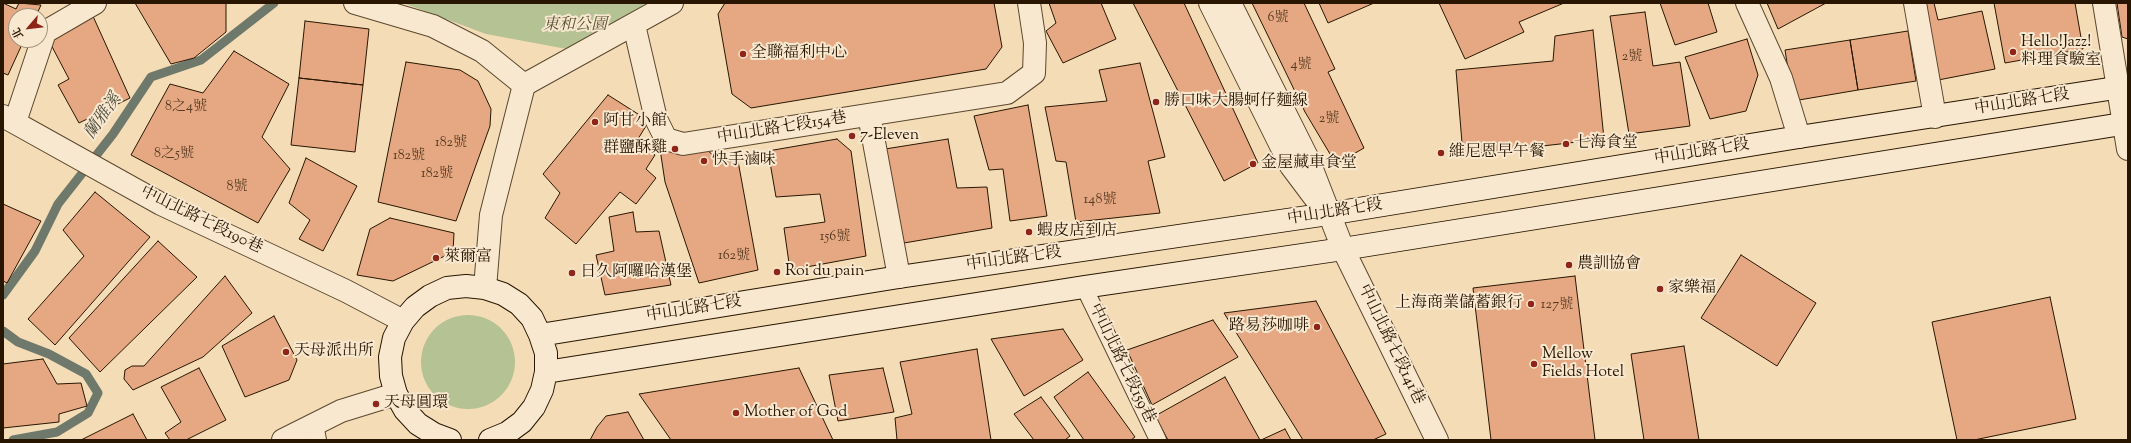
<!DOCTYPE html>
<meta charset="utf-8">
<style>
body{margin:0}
#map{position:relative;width:2131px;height:443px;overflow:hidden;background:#f4dcb6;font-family:"Sorts Mill Goudy","Noto Serif TC",serif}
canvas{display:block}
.frame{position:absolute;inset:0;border:4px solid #281601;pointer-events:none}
.north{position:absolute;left:8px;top:8px;width:40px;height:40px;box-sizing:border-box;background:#f8e8d0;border:1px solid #a5947d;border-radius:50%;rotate:242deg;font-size:11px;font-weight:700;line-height:16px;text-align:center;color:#281601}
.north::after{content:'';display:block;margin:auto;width:14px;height:18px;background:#8f2418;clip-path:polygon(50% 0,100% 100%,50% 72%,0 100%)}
</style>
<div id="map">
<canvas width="2131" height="443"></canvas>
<div class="frame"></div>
<div class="north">北</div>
</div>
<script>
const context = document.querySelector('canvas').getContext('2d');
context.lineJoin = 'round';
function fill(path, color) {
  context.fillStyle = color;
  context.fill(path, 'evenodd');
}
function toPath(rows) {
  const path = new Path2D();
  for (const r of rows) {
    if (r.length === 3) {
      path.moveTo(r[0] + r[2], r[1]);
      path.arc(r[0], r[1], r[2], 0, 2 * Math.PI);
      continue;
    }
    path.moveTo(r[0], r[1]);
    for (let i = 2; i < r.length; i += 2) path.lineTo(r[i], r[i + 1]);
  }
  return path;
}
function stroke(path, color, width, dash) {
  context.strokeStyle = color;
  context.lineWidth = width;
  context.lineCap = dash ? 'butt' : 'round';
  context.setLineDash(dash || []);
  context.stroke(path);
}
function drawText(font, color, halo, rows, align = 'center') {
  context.font = font + ' "Sorts Mill Goudy","Noto Serif TC",serif';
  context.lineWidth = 4;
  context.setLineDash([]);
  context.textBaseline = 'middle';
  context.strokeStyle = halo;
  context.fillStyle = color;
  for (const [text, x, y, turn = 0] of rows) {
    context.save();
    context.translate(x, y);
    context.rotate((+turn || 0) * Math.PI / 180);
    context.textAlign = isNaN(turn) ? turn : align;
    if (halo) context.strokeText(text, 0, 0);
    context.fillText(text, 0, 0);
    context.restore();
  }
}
fill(toPath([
 [403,3,646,3,583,52,486,34],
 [468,362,47]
]), '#b5c293');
stroke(toPath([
 [3,295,35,251,58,204,113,134,151,77,201,60,274,3],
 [3,331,18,342,49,354,86,374,98,393,88,413,57,432,13,440]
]), '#6e796b', 9);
const building = toPath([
 [3,3,16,9,19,3,41,5,36,16,16,16,16,40,24,40,8,75,3,73,3,3],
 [135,3,226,3,226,32,194,58,171,64,135,3],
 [725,3,994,3,1002,47,986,69,751,108,732,94,718,14,725,3],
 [1049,3,1101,3,1116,39,1063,63,1046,31,1056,23,1049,3],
 [1133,3,1184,3,1258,163,1224,181,1133,3],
 [1252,3,1304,3,1335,69,1328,72,1364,148,1336,164,1305,112,1252,3],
 [1319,3,1374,3,1328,23,1319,3],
 [1439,3,1564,3,1519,22,1524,32,1465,59,1439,3],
 [1660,3,1708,3,1717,32,1675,45,1660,3],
 [1767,3,1826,3,1778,29,1767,3],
 [1927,3,1934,3,1938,20,1982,11,1995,69,1933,81,1916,6,1927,3],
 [1994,3,2075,3,2083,49,2005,63,1994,3],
 [2117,3,2128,3,2128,39,2122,37,2117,3],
 [1645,12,1653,66,1680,62,1690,126,1629,134,1610,16,1645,12],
 [92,14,130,98,79,123,58,85,69,79,48,39,92,14],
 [305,21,369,29,363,85,299,78,305,21],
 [1593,30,1604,139,1463,155,1456,70,1553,61,1555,36,1593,30],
 [1908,31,1916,81,1858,90,1850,40,1908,31],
 [1747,39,1758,75,1746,111,1710,119,1685,57,1747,39],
 [1850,40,1858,90,1793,101,1785,50,1850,40],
 [234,51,289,84,262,137,290,169,258,223,131,155,170,84,203,93,234,51],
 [406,62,460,70,478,81,491,109,490,126,456,221,378,202,406,62],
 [1140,63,1165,157,1148,161,1160,213,1076,222,1066,162,1056,161,1045,107,1107,101,1099,70,1140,63],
 [299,78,363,85,355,152,291,145,299,78],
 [608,95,649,121,638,139,655,155,646,169,656,178,636,204,620,192,576,244,545,218,560,193,543,174,608,95],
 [1028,105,1047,216,1010,221,1003,169,989,170,974,116,1028,105],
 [837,139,851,151,866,256,790,270,784,228,825,222,820,194,776,197,768,151,837,139],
 [948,139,957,188,987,187,992,228,904,243,885,149,948,139],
 [660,149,707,150,720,161,738,161,758,270,699,283,665,182,660,149],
 [306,158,357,186,323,251,299,239,310,220,289,203,306,158],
 [95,192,150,237,55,345,28,319,84,256,63,230,95,192],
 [3,204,41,221,7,283,3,281,3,204],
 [633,212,636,232,659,231,671,285,605,295,596,255,614,251,609,217,633,212],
 [390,218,454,233,453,252,393,281,357,275,370,229,390,218],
 [158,241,197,277,100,372,69,338,158,241],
 [1741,255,1816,303,1777,366,1701,318,1741,255],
 [225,276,252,313,203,357,133,390,124,379,125,370,132,366,144,366,225,276],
 [1575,276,1595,440,1491,440,1473,288,1575,276],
 [2050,297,2076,419,1974,440,1957,440,1932,322,2050,297],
 [1316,301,1386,434,1373,440,1303,440,1224,313,1316,301],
 [274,316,297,360,289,380,245,397,222,346,274,316],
 [1213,320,1238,357,1152,405,1127,350,1213,320],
 [1063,329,1083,360,1024,396,991,339,1063,329],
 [1684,346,1699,440,1644,440,1631,354,1684,346],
 [977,349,991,440,897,440,895,418,912,414,900,362,977,349],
 [43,359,57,384,81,383,87,406,59,414,59,422,3,428,3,364,43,359],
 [199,368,226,420,186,440,170,440,165,433,181,422,161,387,199,368],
 [799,368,833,440,671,440,639,394,799,368],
 [883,368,894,412,838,421,829,375,883,368],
 [1088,372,1135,437,1131,440,1084,440,1054,397,1088,372],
 [1225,377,1260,440,1168,440,1155,416,1225,377],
 [1041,397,1070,436,1065,440,1034,440,1014,414,1041,397],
 [628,412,644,440,590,440,597,427,606,416,628,412],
 [133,414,147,440,81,440,133,414],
 [1285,429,1291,440,1261,440,1285,429]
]);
fill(building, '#e5a882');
stroke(building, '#281601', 1);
const lane = toPath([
 [1084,287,1158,440],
 [315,424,318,440]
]);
const street = toPath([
 [355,3,433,26,482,51,524,85],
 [1210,3,1291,166,1315,198],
 [1230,3,1308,159,1343,249,1437,440],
 [1747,3,1781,78,1799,137],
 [1915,3,1935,117],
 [2104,3,2128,149],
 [634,25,656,119,666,139,683,144,1007,93,1034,73,1035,43,1029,3],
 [869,115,899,277],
 [3,116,161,204,346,291,403,321],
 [15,122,45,32,95,3],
 [485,288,491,215,524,85,672,3],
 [283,440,341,411,396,394]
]);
const secondary = toPath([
 [540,335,899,277,1328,214,1799,137,2128,86],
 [546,372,1084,287,1343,249,2128,123],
 [450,440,434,434,418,424,405,410,396,394,391,376,390,357,394,338,403,321,415,307,430,296,447,288,466,286,485,288,503,294,519,304,532,318,540,335,546,353,546,372,542,390,534,407,522,422,507,433,490,440]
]);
stroke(lane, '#5b482e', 18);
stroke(street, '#5b482e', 24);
stroke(secondary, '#281601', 24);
stroke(lane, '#f8e8d0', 16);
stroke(street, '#f8e8d0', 22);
stroke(secondary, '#f8e8d0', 22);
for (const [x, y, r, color] of [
 [2013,52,4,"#8f2418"],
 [743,54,4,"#8f2418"],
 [1156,102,4,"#8f2418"],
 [595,122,4,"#8f2418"],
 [852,136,4,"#8f2418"],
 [1566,144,4,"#8f2418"],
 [675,149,4,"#8f2418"],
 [1441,153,4,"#8f2418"],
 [704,161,4,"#8f2418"],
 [1253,164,4,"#8f2418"],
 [1029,232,4,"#8f2418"],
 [436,258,4,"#8f2418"],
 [1569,265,4,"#8f2418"],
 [777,272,4,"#8f2418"],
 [572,273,4,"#8f2418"],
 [1660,289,4,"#8f2418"],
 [1531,304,4,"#8f2418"],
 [1317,327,4,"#8f2418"],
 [286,352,4,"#8f2418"],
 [1534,364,4,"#8f2418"],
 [376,404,4,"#8f2418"],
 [736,413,4,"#8f2418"]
]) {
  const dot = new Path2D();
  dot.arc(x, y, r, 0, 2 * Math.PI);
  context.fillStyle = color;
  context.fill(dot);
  stroke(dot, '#f8e8d0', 1.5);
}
drawText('14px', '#573a21', null, [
 ["6號",1278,19],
 ["2號",1632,58],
 ["4號",1301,66],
 ["8之4號",186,108],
 ["2號",1329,120],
 ["182號",451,144],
 ["8之5號",174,155],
 ["182號",409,157],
 ["182號",437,175],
 ["8號",237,188],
 ["148號",1100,201],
 ["156號",835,238],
 ["162號",734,257],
 ["127號",1557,306]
]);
drawText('italic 16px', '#595234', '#f8e8d0', [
 ["東和公園",575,26]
]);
drawText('16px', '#281601', '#f8e8d0', [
 ["Hello!Jazz!",2021,43],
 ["料理食驗室",2021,61],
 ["全聯福利中心",751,54],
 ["勝口味大腸蚵仔麵線",1164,102],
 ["阿甘小館",603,122],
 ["7-Eleven",860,136],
 ["七海食堂",1574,144],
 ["群鹽酥雞",667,149,"right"],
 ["維尼恩早午餐",1449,153],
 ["快手滷味",712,161],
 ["金屋藏車食堂",1261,164],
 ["蝦皮店到店",1037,232],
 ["萊爾富",444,258],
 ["農訓協會",1577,265],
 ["Roi du pain",785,272],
 ["日久阿囉哈漢堡",580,273],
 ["家樂福",1668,289],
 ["上海商業儲蓄銀行",1523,304,"right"],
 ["路易莎咖啡",1309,327,"right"],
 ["天母派出所",294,352],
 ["Mellow",1542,355],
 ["Fields Hotel",1542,373],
 ["天母圓環",384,404],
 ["Mother of God",744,413]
], 'left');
drawText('16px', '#281601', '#f8e8d0', [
 ["中山北路七段",2022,103,-9],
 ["中山北路七段154巷",782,129,-9],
 ["中山北路七段",1702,153,-9],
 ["中山北路七段",1335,213,-9],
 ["中山北路七段190巷",201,221,26],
 ["中山北路七段",1014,260,-8],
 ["中山北路七段",694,310,-9],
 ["中山北路七段141巷",1390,345,64],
 ["中山北路七段159巷",1121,364,64]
]);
drawText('italic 17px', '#51503f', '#f8e8d0', [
 ["蘭雅溪",104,117,-55]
]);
</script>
